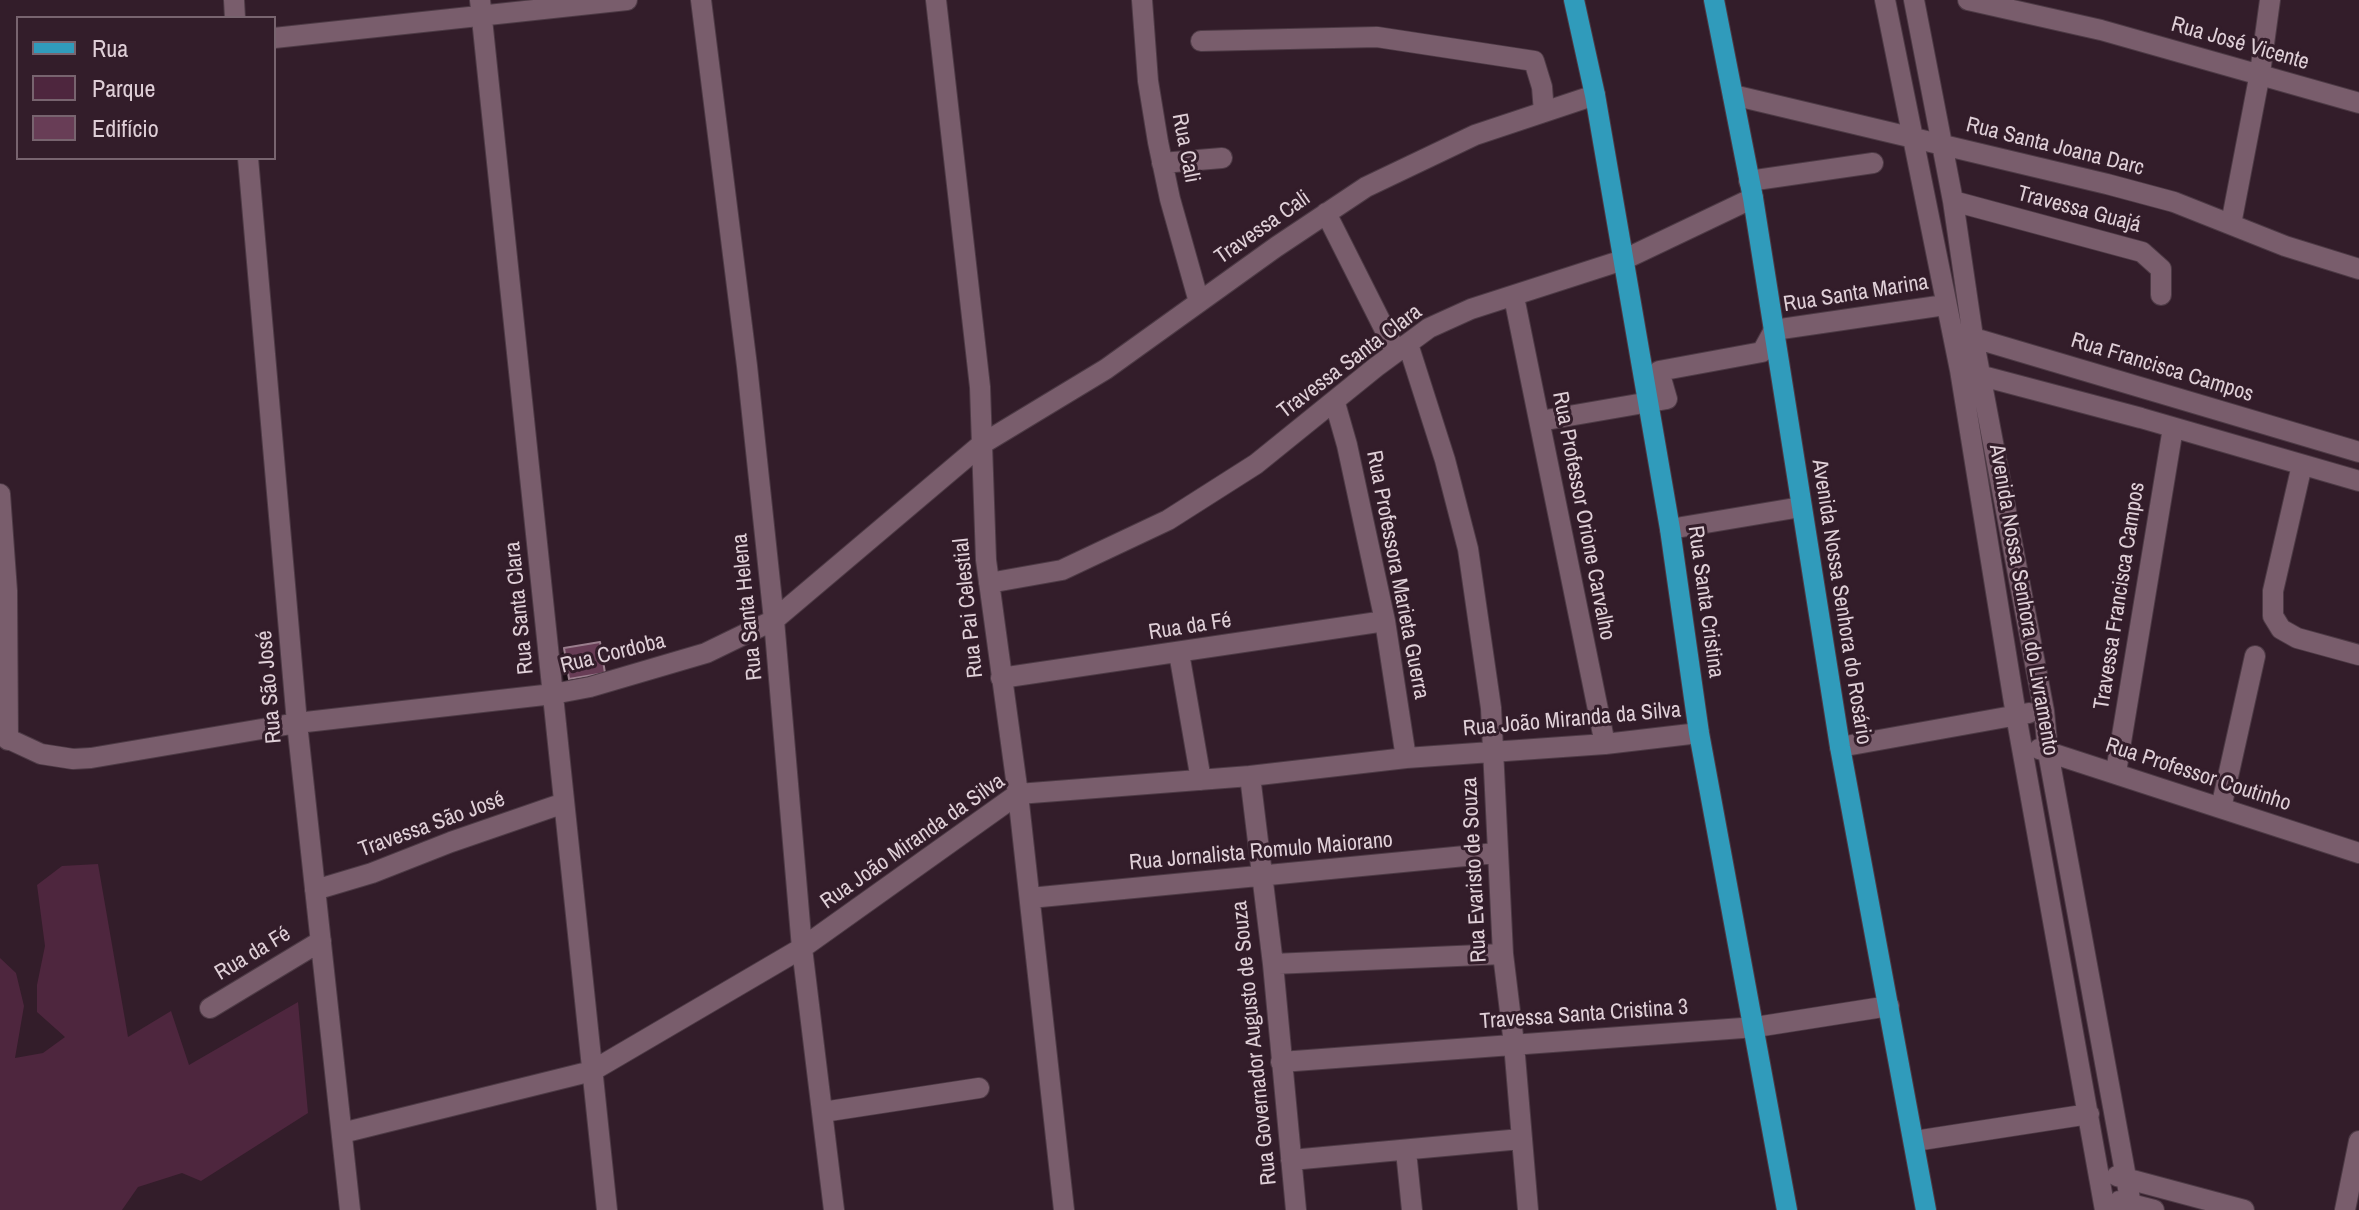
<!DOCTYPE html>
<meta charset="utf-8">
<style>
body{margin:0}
#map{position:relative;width:2359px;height:1210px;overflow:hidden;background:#331d2a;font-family:"Archivo Narrow",sans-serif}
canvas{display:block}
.legend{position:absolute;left:16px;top:16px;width:260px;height:144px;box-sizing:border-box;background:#331d2a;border:2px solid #78646f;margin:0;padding:10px 14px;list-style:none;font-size:24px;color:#dfcfd7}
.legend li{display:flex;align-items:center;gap:16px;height:40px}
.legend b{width:40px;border:2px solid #78646f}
</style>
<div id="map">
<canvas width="2359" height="1210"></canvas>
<ul class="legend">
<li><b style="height:10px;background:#309bbb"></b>Rua</li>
<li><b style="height:22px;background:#4e263e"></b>Parque</li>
<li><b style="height:22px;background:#683d56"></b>Edifício</li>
</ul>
</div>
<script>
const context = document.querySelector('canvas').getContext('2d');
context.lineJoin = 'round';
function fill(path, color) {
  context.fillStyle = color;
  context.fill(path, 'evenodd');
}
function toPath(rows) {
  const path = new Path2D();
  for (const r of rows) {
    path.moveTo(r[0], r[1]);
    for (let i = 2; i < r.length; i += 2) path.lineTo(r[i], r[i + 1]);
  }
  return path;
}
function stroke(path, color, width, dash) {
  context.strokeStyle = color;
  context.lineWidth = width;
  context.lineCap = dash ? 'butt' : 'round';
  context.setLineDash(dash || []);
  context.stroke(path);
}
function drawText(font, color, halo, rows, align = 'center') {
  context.font = font + ' "Archivo Narrow",sans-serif';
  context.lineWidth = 6;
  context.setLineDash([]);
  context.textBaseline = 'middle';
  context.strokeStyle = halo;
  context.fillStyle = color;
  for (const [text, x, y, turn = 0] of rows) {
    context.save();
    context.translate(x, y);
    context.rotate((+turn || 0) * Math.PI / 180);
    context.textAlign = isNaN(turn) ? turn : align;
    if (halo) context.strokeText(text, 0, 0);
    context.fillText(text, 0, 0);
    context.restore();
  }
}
fill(toPath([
 [98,864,128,1037,171,1011,189,1065,298,1002,308,1113,201,1181,182,1173,138,1187,122,1210,0,1210,0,958,16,973,24,1006,15,1058,43,1053,65,1037,37,1012,37,985,45,946,37,885,62,866]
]), '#4e263e');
fill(toPath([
 [565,650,602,673,597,678,564,683,560,655]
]), '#0007');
const building = toPath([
 [600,642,605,673,569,679,564,648,600,642]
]);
fill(building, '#683d56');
stroke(building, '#9a7e8d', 2);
const minor = toPath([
 [234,0,235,18],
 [480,0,607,1210],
 [701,0,747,366,774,620,802,948,834,1210],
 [936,0,980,387,986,560,1018,794,1064,1210],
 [1142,0,1148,81,1158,142,1170,199,1199,302],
 [1885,0,1960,370,2016,715,2105,1210],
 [1914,0,1953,201,1973,337,2044,711,2048,752,2132,1210],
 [1968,0,2101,30,2359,103],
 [274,38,627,0],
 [1201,41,1377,37,1534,61,1542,87,1544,112],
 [1733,95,2107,184,2174,202,2285,246,2359,269],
 [248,158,297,723,350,1210],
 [1162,163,1222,158],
 [1749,181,1873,163],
 [1953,201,2142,252,2161,269,2161,295],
 [1326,213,1396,352],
 [2231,224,2260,73,2270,0],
 [1514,297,1605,744],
 [1964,335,2359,452],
 [1408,344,1445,460,1468,549,1491,708,1503,954,1514,1044,1528,1210],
 [1971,373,2141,418,2359,481],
 [1335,403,1347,445,1385,621,1406,758],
 [1540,421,1667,399,1659,371,1762,352,1774,330,1945,305],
 [2302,465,2273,591,2273,616,2281,629,2297,638,2359,655],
 [0,494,7,591,8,740],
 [1670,529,1801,507],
 [989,583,1062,570,1168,520,1256,464,1376,367,1429,328,1471,309,1623,260,1753,198],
 [1179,653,1201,780],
 [1001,678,1385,621],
 [0,735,41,754,73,759,91,758,297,723,553,694,590,687,706,653,774,620,982,444,1106,369,1276,247,1366,187,1475,135,1595,95],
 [1840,747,2029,713],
 [2039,749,2359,853],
 [2116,772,2173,428],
 [1250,776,1273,964,1296,1210],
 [2221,808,2255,656],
 [315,890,372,873,451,842,564,803],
 [1030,898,1496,853],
 [1273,964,1503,954],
 [210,1008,321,941],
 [1281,1062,1756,1027,1889,1006],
 [823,1112,979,1088],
 [342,1133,592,1071,802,948,1018,794,1250,776,1406,758,1605,744,1699,733],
 [1915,1141,2089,1114],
 [1406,1151,1412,1210],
 [1291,1160,1521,1139],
 [2117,1176,2244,1210],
 [2119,1201,2154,1210],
 [2345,1210,2359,1141]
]);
const major = toPath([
 [1574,0,1595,95,1670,529,1699,733,1787,1210],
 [1714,0,1753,198,1840,747,1926,1210]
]);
stroke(minor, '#4d3a45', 22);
stroke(major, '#4d3a45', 22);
stroke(minor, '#795d6c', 20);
stroke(major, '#309bbb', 20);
drawText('22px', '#dfcfd7', '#331d2a', [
 ["Rua José Vicente",2240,44,16],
 ["Rua Santa Joana Darc",2055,147,14],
 ["Rua Cali",1185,148,79],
 ["Travessa Guajá",2079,210,15],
 ["Travessa Cali",1263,228,-35],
 ["Rua Santa Marina",1856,294,-9],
 ["Travessa Santa Clara",1350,362,-37],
 ["Rua Francisca Campos",2162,368,17],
 ["Rua Professor Orione Carvalho",1583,516,79],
 ["Rua Professora Marieta Guerra",1397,575,79],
 ["Travessa Francisca Campos",2120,596,-81],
 ["Avenida Nossa Senhora do Livramento",2023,600,80],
 ["Rua Santa Cristina",1705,602,82],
 ["Avenida Nossa Senhora do Rosário",1841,602,81],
 ["Rua Santa Helena",748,607,-96],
 ["Rua Santa Clara",520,608,-96],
 ["Rua Pai Celestial",969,608,-96],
 ["Rua da Fé",1190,627,-9],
 ["Rua Cordoba",613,654,-14],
 ["Rua São José",270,687,-95],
 ["Rua João Miranda da Silva",1572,720,-5],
 ["Rua Professor Coutinho",2198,775,18],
 ["Travessa São José",432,825,-20],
 ["Rua João Miranda da Silva",913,842,-35],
 ["Rua Jornalista Romulo Maiorano",1261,852,-5],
 ["Rua Evaristo de Souza",1475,870,-93],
 ["Rua da Fé",253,954,-31],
 ["Travessa Santa Cristina 3",1584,1015,-4],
 ["Rua Governador Augusto de Souza",1255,1043,-96]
]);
</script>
